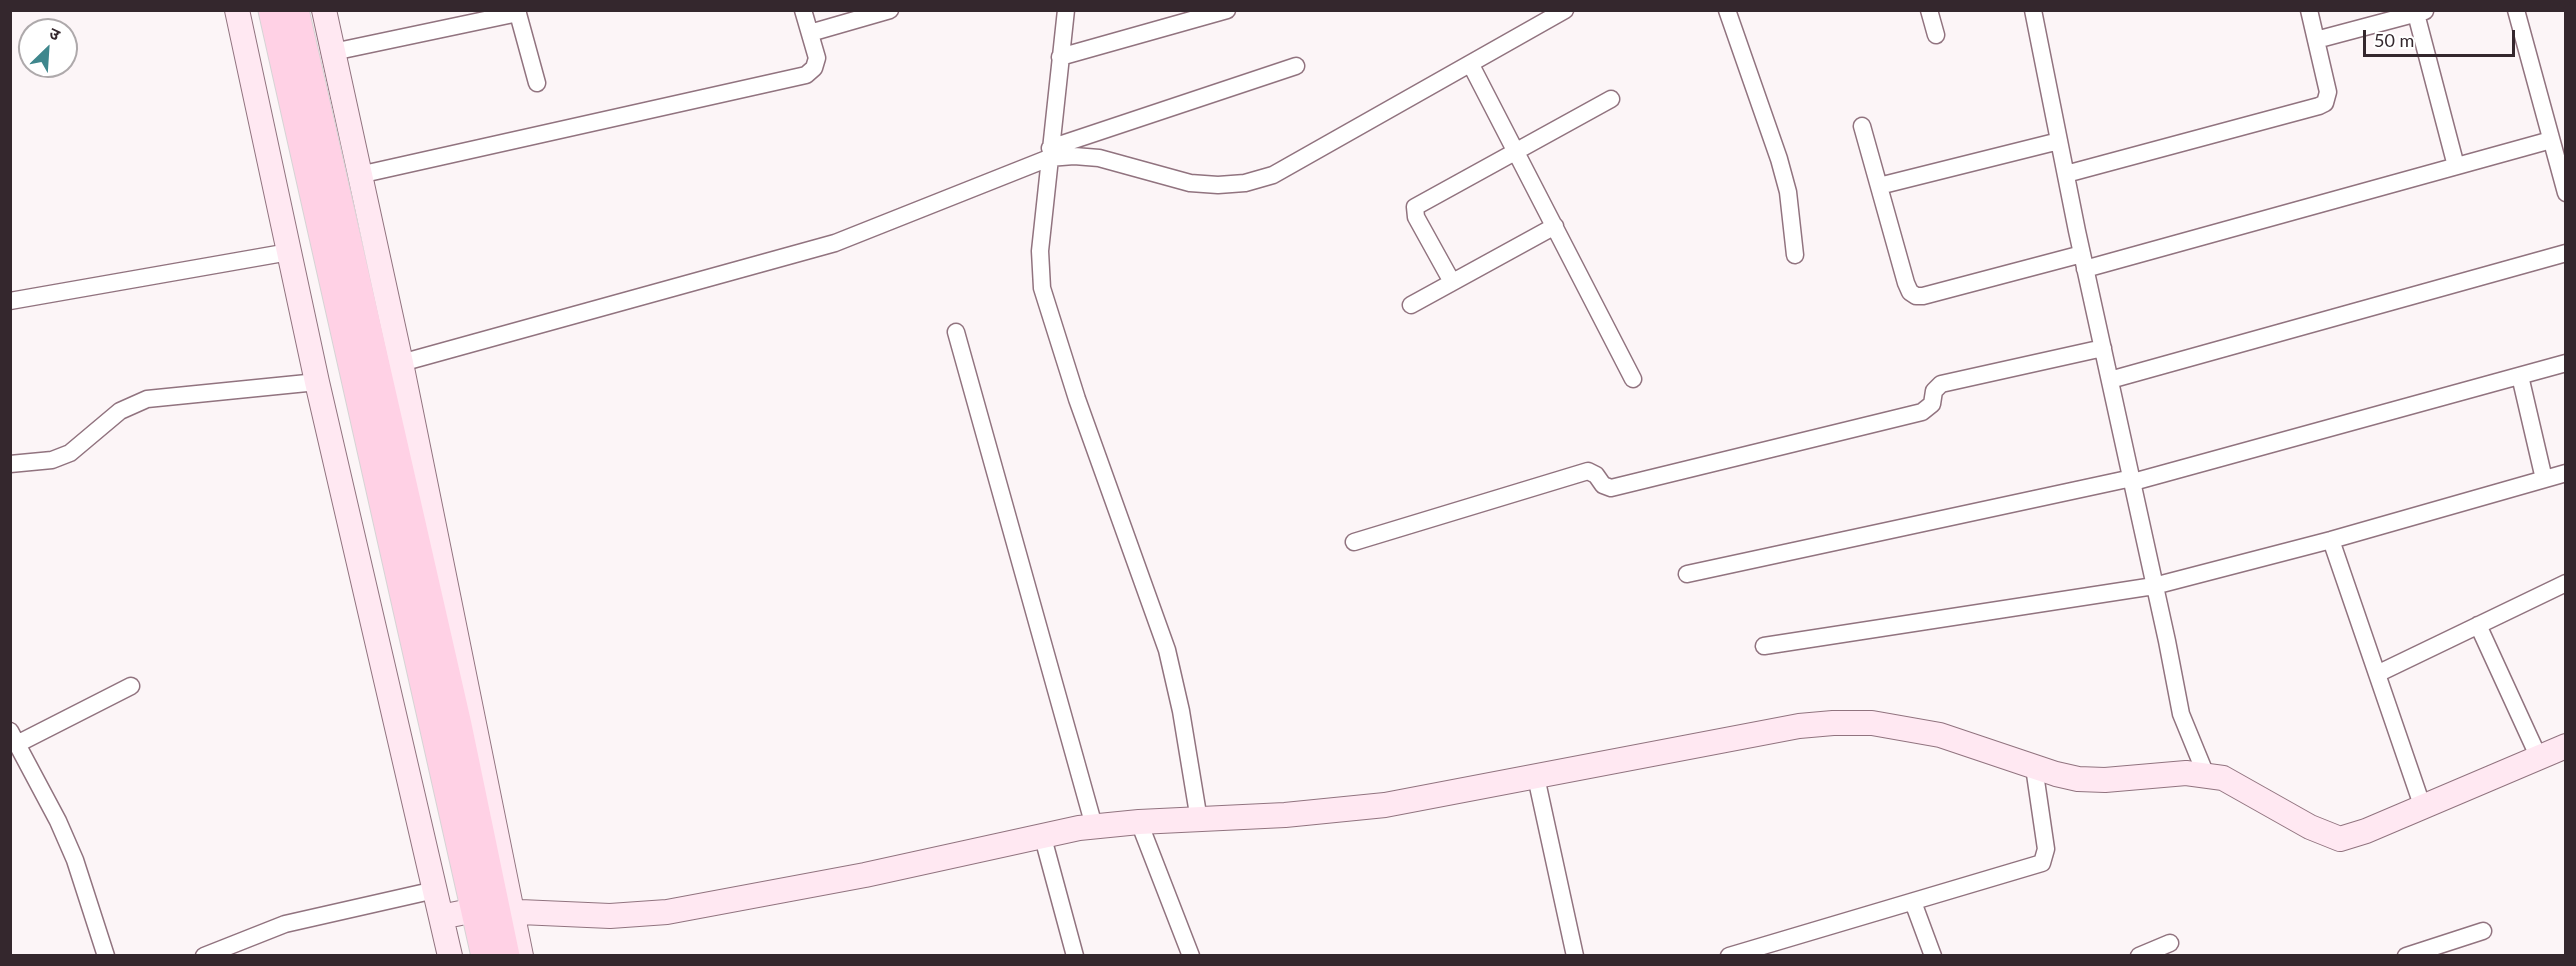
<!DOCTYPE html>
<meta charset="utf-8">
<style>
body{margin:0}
#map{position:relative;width:2576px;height:966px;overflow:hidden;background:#fcf5f7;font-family:Lato,"Noto Sans Devanagari",sans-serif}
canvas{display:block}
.frame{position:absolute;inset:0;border:12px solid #34272d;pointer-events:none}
.north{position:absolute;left:18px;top:18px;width:60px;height:60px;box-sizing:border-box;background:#fff;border:2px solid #aea9ab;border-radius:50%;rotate:25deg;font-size:16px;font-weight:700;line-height:24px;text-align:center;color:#34272d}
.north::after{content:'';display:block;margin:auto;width:21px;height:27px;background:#3f878d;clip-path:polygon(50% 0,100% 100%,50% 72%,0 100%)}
.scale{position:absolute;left:2363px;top:30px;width:152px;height:27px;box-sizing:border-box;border:3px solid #34272d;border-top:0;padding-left:8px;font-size:18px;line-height:21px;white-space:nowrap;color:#34272d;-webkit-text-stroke:4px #fff;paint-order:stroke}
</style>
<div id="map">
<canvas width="2576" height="966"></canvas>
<div class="frame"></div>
<div class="north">उ</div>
<div class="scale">50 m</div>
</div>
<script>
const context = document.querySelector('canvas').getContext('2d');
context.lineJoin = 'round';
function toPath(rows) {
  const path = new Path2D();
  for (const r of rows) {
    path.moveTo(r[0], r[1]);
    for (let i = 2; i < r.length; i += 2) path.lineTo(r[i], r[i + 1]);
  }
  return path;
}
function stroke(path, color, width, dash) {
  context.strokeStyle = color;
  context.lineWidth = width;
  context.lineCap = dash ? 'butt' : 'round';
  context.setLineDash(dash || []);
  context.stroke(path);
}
const street = toPath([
 [517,10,537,83],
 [1066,10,1040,251,1042,288,1077,399,1167,650,1181,711,1199,820],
 [1727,10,1779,159,1788,192,1795,255],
 [1929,10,1936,35],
 [2033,10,2077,231,2167,641,2181,714,2206,775],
 [2415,10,2456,166],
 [2516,10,2566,193],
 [810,33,890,10],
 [2316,40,2425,11],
 [333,52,518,13],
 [1060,57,1227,10],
 [1471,65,1633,379],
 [1862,126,1906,283,1910,292,1916,296,1923,296,2082,254],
 [1050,148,1296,66],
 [2066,174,2319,106,2325,103,2328,92,2309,10],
 [359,175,806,75,814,68,817,58,803,10],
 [1879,186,2059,141],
 [2085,269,2551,140],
 [1452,282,1416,217,1415,207,1611,99],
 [10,301,289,252],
 [1411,305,1555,226],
 [956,332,1094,826],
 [401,363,835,243,1049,158,1074,156,1099,158,1190,183,1218,185,1245,183,1273,175,1565,10],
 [2520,376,2544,479],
 [2110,380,2566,253],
 [10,464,52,460,70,453,120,411,147,399,317,382],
 [2133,482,2566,363],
 [2331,540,2423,808],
 [1354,542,1588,471,1596,475,1603,485,1611,488,1922,412,1932,404,1934,391,1941,384,2103,348],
 [1687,574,2132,478],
 [2478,625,2539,758],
 [1764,646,2154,586,2331,540,2566,473],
 [2377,674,2566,583],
 [10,731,58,821,75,860,106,956],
 [19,743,131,686],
 [1536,777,1575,956],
 [1139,822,1191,956],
 [1042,834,1075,956],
 [1913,902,1933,956],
 [204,956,285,924,435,890],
 [1729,956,2042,863,2046,849,2034,767],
 [2139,956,2170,943],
 [2406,956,2483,931]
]);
const secondary = toPath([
 [237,10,317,382,450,956],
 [324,10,401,363,521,956],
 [441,917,475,910,610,916,667,912,865,875,1079,828,1139,822,1285,815,1385,805,1799,726,1833,723,1872,723,1940,735,2056,774,2078,779,2105,780,2186,773,2223,778,2310,827,2340,839,2366,831,2566,746]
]);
const primary = toPath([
 [272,10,485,956],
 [295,10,458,725,506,956]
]);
stroke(street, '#91737f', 19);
stroke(secondary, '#91737f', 26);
stroke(primary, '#d6d4d5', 29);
stroke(street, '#fff', 16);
stroke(secondary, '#ffe8f2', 24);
stroke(primary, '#ffd1e5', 27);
</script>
